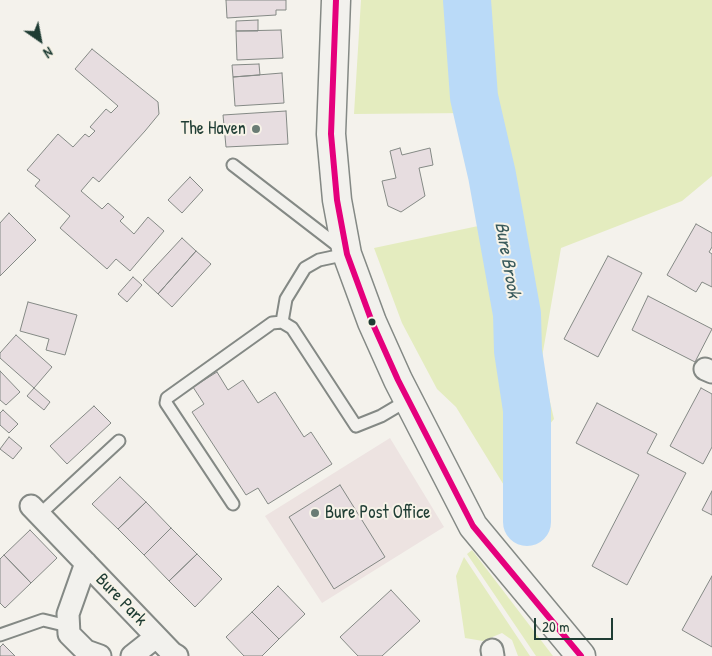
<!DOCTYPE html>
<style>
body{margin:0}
#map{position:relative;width:712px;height:656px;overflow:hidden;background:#f4f2ec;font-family:"Patrick Hand",sans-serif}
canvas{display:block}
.north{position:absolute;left:15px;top:15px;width:50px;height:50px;-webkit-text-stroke:4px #f7f3e8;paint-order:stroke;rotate:147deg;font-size:14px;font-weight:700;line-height:20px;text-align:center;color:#1f3d34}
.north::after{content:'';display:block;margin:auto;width:18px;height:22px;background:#1f3d34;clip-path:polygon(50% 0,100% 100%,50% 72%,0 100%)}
.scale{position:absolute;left:534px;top:618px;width:79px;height:22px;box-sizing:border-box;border:2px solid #1f3d34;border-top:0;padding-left:6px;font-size:15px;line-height:18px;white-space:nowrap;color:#1f3d34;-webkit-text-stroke:4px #f7f3e8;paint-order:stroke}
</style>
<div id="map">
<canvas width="712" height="656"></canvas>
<div class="north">N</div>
<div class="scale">20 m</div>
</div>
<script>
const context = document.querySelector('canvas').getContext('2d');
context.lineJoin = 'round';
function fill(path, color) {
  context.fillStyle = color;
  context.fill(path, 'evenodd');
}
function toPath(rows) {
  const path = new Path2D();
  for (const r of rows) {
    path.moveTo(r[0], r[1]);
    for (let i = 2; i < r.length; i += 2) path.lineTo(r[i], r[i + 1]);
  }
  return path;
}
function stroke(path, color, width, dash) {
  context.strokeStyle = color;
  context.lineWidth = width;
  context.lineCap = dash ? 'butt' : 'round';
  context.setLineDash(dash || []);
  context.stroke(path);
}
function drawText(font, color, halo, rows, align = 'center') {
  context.font = font + ' "Patrick Hand",sans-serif';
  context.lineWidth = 4;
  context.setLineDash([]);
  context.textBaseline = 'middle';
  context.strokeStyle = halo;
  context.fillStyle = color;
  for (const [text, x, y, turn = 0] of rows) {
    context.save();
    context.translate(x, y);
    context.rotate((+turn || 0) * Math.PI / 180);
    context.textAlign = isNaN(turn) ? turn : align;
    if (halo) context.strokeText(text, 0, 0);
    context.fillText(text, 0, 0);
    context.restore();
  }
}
fill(toPath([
 [390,438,444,527,322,603,265,516]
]), '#ede3e1');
fill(toPath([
 [361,0,712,0,712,176,682,201,561,248,541,363,554,419,525,454,519,497,513,500,456,407,437,389,402,323,374,248,483,225,493,210,508,159,469,113,354,114],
 [472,550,553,656,536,656,467,554],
 [464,557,530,656,518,656,512,640,502,633,483,641,465,638,456,576]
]), '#e4ecbf');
stroke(toPath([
 [467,0,474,97,492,175,517,314,518,351,527,410,527,522]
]), '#badaf8', 48);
const building = toPath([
 [226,0,286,0,286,10,276,10,276,15,227,18,226,0],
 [258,20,258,31,236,31,236,21,258,20],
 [281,30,283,58,237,60,236,31,281,30],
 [92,49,158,102,159,114,145,131,99,182,93,177,81,191,102,209,108,203,124,217,120,221,134,234,148,217,164,231,130,271,116,259,107,269,60,228,70,216,35,186,40,180,27,170,58,134,73,147,85,134,89,137,95,131,90,127,106,109,111,113,118,106,75,69,92,49],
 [259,64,260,75,233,77,232,65,259,64],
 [282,73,284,103,235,106,233,77,282,73],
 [286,111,288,144,226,147,223,115,286,111],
 [400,148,402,155,430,148,433,165,419,168,425,196,401,212,388,206,382,181,396,178,390,151,400,148],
 [190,177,203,190,182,213,168,200,190,177],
 [9,213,36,240,0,276,0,223,9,213],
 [696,224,712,233,712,247,709,252,712,254,712,287,702,282,696,292,667,275,696,224],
 [182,238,196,251,158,294,143,280,182,238],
 [196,251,211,264,172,307,158,294,196,251],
 [608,256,642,273,598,357,564,339,608,256],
 [133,277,142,285,127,302,118,294,133,277],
 [648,296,712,329,695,362,632,330,648,296],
 [28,302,77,315,65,355,46,350,49,339,20,331,28,302],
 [16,335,52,367,34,388,0,358,0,353,16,335],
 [0,371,20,392,6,405,0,400,0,371],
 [217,372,228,390,243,380,258,403,275,392,304,437,311,432,332,464,268,504,258,488,246,495,192,412,204,404,193,387,217,372],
 [34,388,50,402,44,410,27,396,34,388],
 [701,388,712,394,712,447,703,464,670,446,701,388],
 [597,403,657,434,647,453,686,473,627,585,592,566,639,475,576,443,597,403],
 [94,406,111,423,67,464,50,446,94,406],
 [3,410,18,424,9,433,0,425,0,413,3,410],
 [9,437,22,448,13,459,0,449,9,437],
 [120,477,146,502,118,529,92,504,120,477],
 [340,485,385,557,334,589,289,517,340,485],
 [712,491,712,515,702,510,712,491],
 [146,502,171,528,144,555,118,529,146,502],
 [171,528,197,554,169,581,144,555,171,528],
 [30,530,57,558,31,583,4,555,30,530],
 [197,554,222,579,195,607,169,581,197,554],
 [4,555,31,583,5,608,0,603,0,559,4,555],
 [712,576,712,647,682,630,712,576],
 [278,586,305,614,279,639,252,612,278,586],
 [391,590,420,621,382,656,358,656,340,637,391,590],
 [252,612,279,639,262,656,244,656,226,637,252,612],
 [3,644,15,656,0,656,0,647,3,644]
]);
fill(building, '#e7dde0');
stroke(building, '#848985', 1);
const lane = toPath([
 [233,165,342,249],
 [282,322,286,299,305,268,319,260,347,254],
 [233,504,166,403,167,398,272,323,282,322,292,328,356,426,381,416,408,400],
 [39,515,119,441],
 [0,635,43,620,68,626]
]);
const street = toPath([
 [705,369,712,372],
 [31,506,172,653,177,656],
 [86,563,68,614,69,634,86,651,100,656],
 [492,650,493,656],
 [132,656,156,637]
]);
const secondary = toPath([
 [336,0,331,134,337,200,347,254,372,322,398,380,473,526,581,656]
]);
stroke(lane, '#848985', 15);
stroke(street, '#848985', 25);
stroke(secondary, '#848985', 31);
stroke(lane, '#f2f1ed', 11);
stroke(street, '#f2f1ed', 21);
stroke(secondary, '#f2f1ed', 28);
stroke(toPath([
 [336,0,331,134,337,200,347,254,372,322,398,380,473,526,581,656]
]), '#e5007d', 6);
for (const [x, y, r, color] of [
 [256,129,5,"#6a7c74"],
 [372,322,4.5,"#1f3d34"],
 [315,513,5,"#6a7c74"]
]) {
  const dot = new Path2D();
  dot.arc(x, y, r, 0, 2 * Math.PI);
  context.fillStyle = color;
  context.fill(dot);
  stroke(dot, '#f7f3e8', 2);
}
drawText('18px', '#1f3d34', '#f7f3e8', [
 ["The Haven",246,129],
 ["Bure Post Office",325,513,"left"]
], 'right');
drawText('18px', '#1f3d34', '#f7f3e8', [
 ["Bure Park",121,600,46]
]);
drawText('italic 19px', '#395a5c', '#f7f3e8', [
 ["Bure Brook",507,260,80]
]);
</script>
